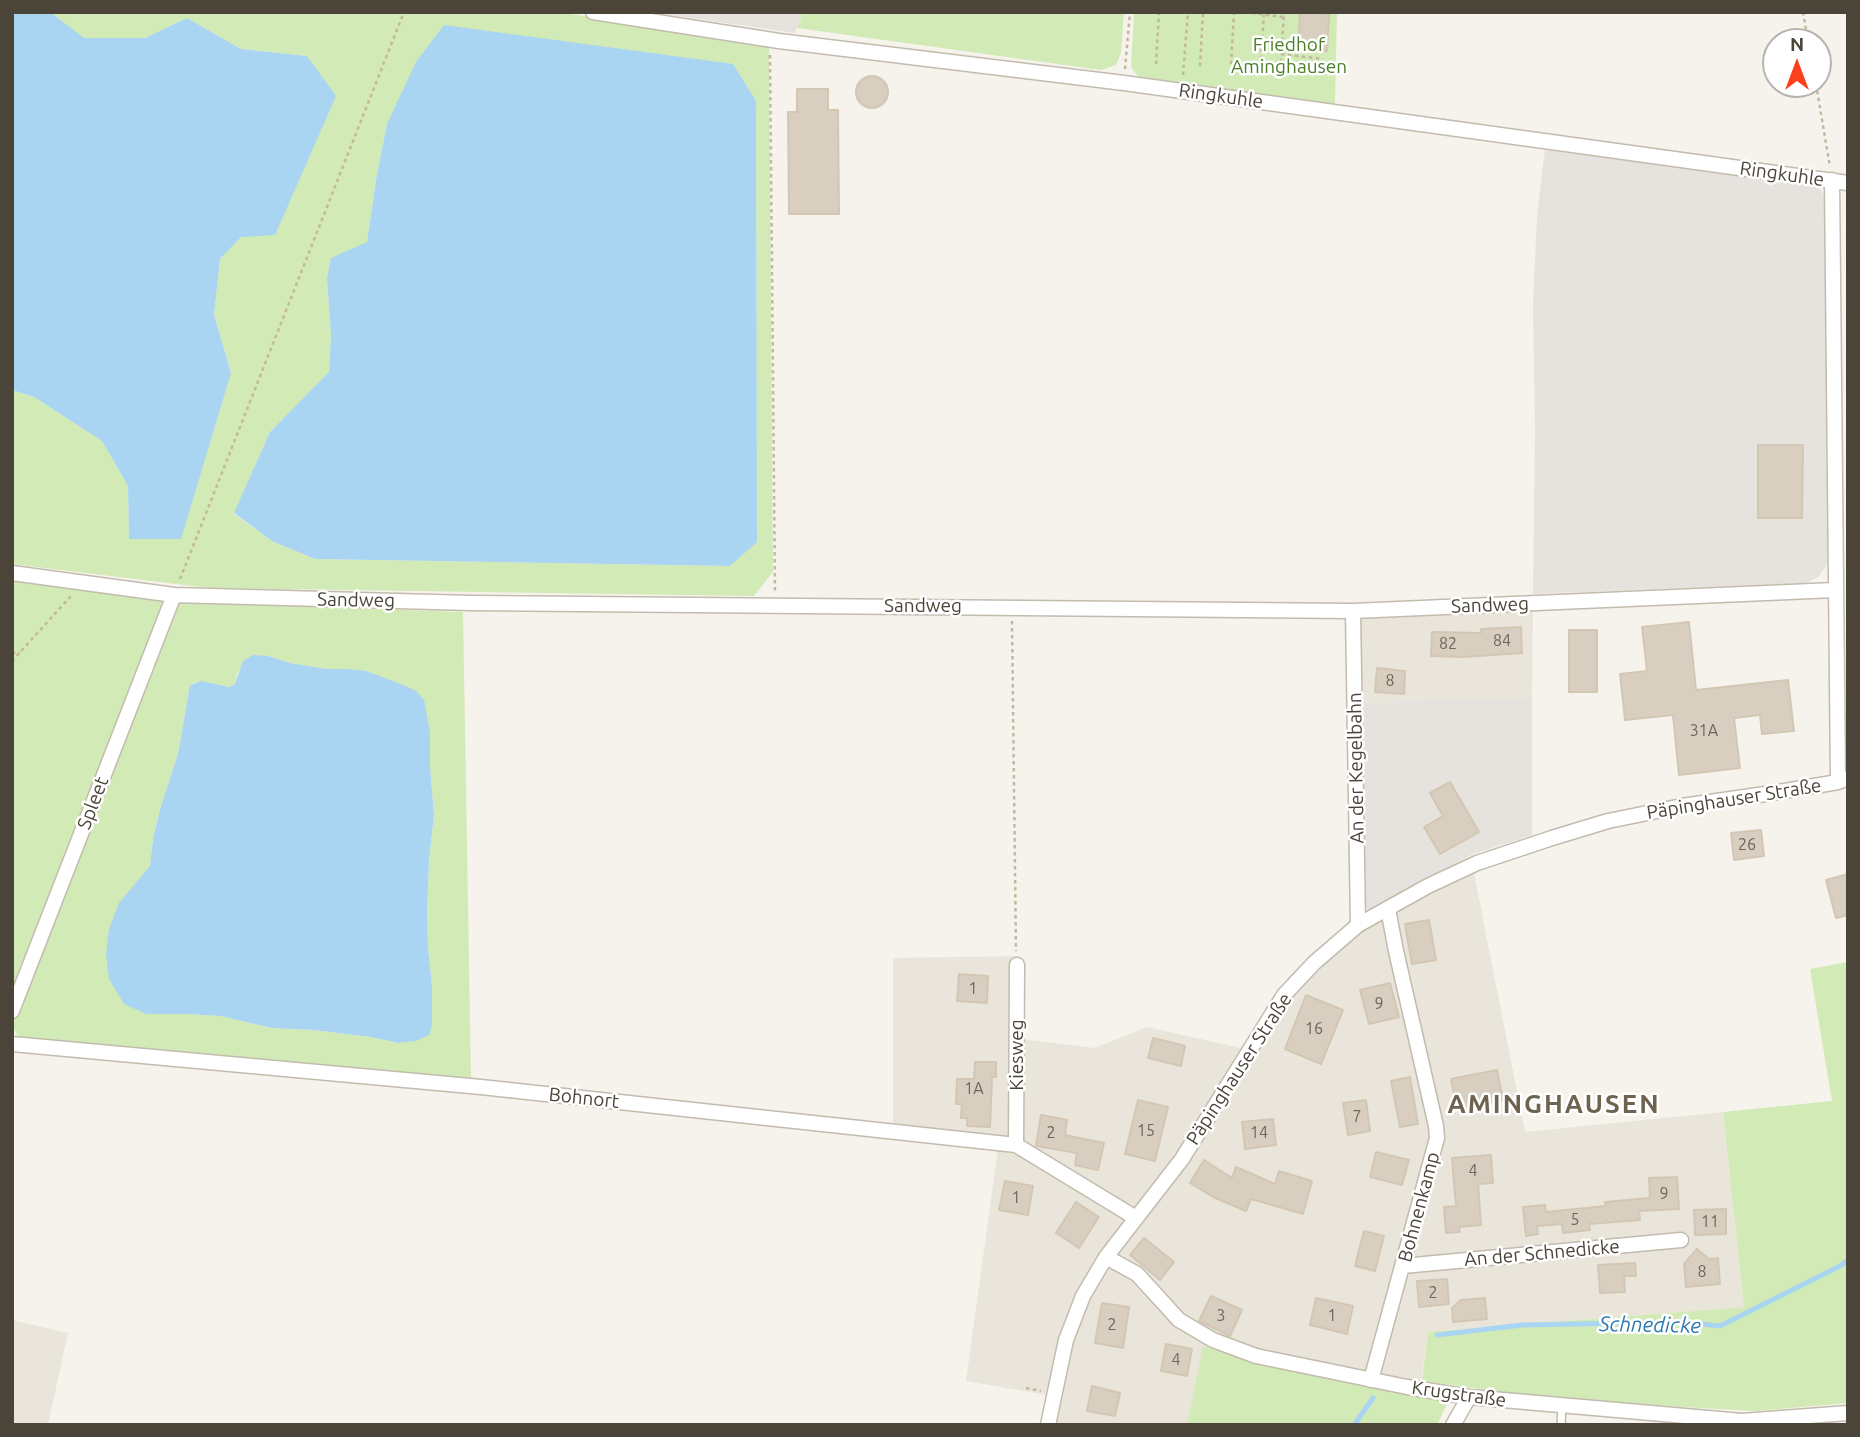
<!DOCTYPE html>
<meta charset="utf-8">
<style>
body{margin:0}
#map{position:relative;width:1860px;height:1437px;overflow:hidden;background:#f6f3ec;font-family:Ubuntu,sans-serif}
canvas{display:block}
.frame{position:absolute;inset:0;border:14px solid #4b4439;pointer-events:none}
.north{position:absolute;left:1762px;top:28px;width:70px;height:70px;box-sizing:border-box;background:#fff;border:2px solid #b7b4b0;border-radius:50%;rotate:0deg;font-size:19px;font-weight:700;line-height:28px;text-align:center;color:#4b4439}
.north::after{content:'';display:block;margin:auto;width:24px;height:32px;background:#fc3f1d;clip-path:polygon(50% 0,100% 100%,50% 72%,0 100%)}
</style>
<div id="map">
<canvas width="1860" height="1437"></canvas>
<div class="frame"></div>
<div class="north">N</div>
</div>
<script>
const context = document.querySelector('canvas').getContext('2d');
context.lineJoin = 'round';
function fill(path, color) {
  context.fillStyle = color;
  context.fill(path, 'evenodd');
}
function toPath(rows) {
  const path = new Path2D();
  for (const r of rows) {
    if (r.length === 3) {
      path.moveTo(r[0] + r[2], r[1]);
      path.arc(r[0], r[1], r[2], 0, 2 * Math.PI);
      continue;
    }
    path.moveTo(r[0], r[1]);
    for (let i = 2; i < r.length; i += 2) path.lineTo(r[i], r[i + 1]);
  }
  return path;
}
function stroke(path, color, width, dash) {
  context.strokeStyle = color;
  context.lineWidth = width;
  context.lineCap = dash ? 'butt' : 'round';
  context.setLineDash(dash || []);
  context.stroke(path);
}
function drawText(font, color, halo, rows, align = 'center') {
  context.font = font + ' Ubuntu,sans-serif';
  context.lineWidth = 5;
  context.setLineDash([]);
  context.textBaseline = 'middle';
  context.strokeStyle = halo;
  context.fillStyle = color;
  for (const [text, x, y, turn = 0] of rows) {
    context.save();
    context.translate(x, y);
    context.rotate((+turn || 0) * Math.PI / 180);
    context.textAlign = isNaN(turn) ? turn : align;
    if (halo) context.strokeText(text, 0, 0);
    context.fillText(text, 0, 0);
    context.restore();
  }
}
fill(toPath([
 [1533,608,1532,699,1449,699,1361,703,1359,627,1363,619,1371,614],
 [1474,873,1525,1132,1723,1112,1744,1307,1428,1332,1419,1396,1204,1346,1187,1425,1041,1425,1046,1395,966,1381,998,1148,893,1126,893,958,1020,956,1021,1039,1095,1048,1147,1027,1241,1048,1290,975,1351,927,1385,915],
 [12,1320,68,1333,48,1425,12,1425]
]), '#eae5da');
fill(toPath([
 [650,12,803,12,795,33],
 [1545,150,1817,185,1826,198,1827,565,1818,577,1806,583,1533,594,1535,429,1533,305,1537,215],
 [1449,699,1532,699,1532,835,1473,854,1370,911,1362,904,1361,703]
]), '#e6e2dd');
fill(toPath([
 [50,12,557,12,769,43,773,572,754,596,209,588,12,564,12,390,34,397,102,441,128,486,129,539,231,373,214,315,220,259,241,236,307,56,241,49,187,18,145,38,83,38],
 [756,101,757,541,730,566,315,559,272,541,234,514,270,432,329,372,331,335,327,279,367,242,377,174,387,124],
 [803,12,1124,12,1121,53,1116,65,1101,70,797,28],
 [1134,12,1337,12,1335,105,1139,78,1131,67],
 [12,580,164,601,12,988],
 [178,602,463,612,471,1080,19,1039,12,1024],
 [268,656,290,663,326,669,348,669,366,671,375,675,430,733,430,766,434,815,429,860,427,910,428,948,432,986,432,1025,398,1043,371,1037,314,1030,272,1028,220,1016,188,1014,137,883,150,866,153,837,161,806,178,754,190,685,195,682,229,687,235,684,238,672],
 [1848,962,1848,1403,1755,1411,1682,1407,1516,1394,1422,1381,1428,1332,1744,1307,1723,1112,1832,1101,1810,969],
 [1203,1346,1419,1396,1448,1402,1437,1425,1187,1425]
]), '#d2eab5');
fill(toPath([
 [12,12,50,12,84,38,145,38,187,18,241,49,307,56,336,96,275,235,241,237,220,259,214,315,231,373,181,539,129,539,128,486,102,441,34,397,12,390],
 [444,25,733,64,756,101,757,542,730,566,315,559,272,541,234,513,270,432,329,372,331,335,327,279,331,258,367,242,377,174,387,124,416,62],
 [253,655,268,656,290,663,326,669,348,669,366,671,403,685,416,691,424,700,430,733,430,766,434,815,429,860,427,910,428,948,432,986,432,1025,429,1035,416,1041,398,1043,371,1037,314,1030,272,1028,220,1016,188,1014,146,1014,124,1004,109,979,106,954,109,929,119,903,150,866,153,838,161,806,178,754,190,685,201,681,229,687,235,684,243,661]
]), '#a9d4f2');
stroke(toPath([
 [1437,1335,1522,1325,1684,1322,1720,1326,1840,1266,1848,1260],
 [1354,1425,1373,1398]
]), '#a9d4f2', 5);
const building = toPath([
 [1300,13,1329,14,1327,51,1298,50,1300,13],
 [872,92,16],
 [797,89,828,89,828,110,838,110,839,214,789,214,788,112,797,112,797,89],
 [1758,445,1803,445,1802,518,1758,518,1758,445],
 [1689,622,1696,690,1788,680,1794,731,1762,734,1760,715,1734,718,1740,768,1679,775,1673,715,1625,720,1620,674,1647,671,1642,627,1689,622],
 [1521,627,1522,653,1463,657,1431,656,1432,632,1481,633,1481,629,1521,627],
 [1569,630,1597,630,1597,692,1569,692,1569,630],
 [1377,668,1405,671,1404,694,1375,692,1377,668],
 [1450,782,1479,832,1440,854,1424,827,1443,816,1430,793,1450,782],
 [1761,830,1764,856,1734,860,1731,833,1761,830],
 [1848,874,1848,915,1836,918,1826,880,1848,874],
 [1429,920,1436,960,1412,964,1405,924,1429,920],
 [959,974,988,976,987,1003,957,1001,959,974],
 [1390,983,1399,1017,1369,1024,1360,990,1390,983],
 [1306,995,1343,1010,1321,1064,1285,1049,1306,995],
 [1153,1038,1185,1046,1181,1066,1148,1058,1153,1038],
 [975,1062,996,1062,996,1077,992,1077,990,1127,967,1126,967,1118,961,1118,962,1104,956,1104,957,1079,974,1079,975,1062],
 [1497,1070,1503,1100,1457,1109,1451,1079,1497,1070],
 [1410,1077,1418,1124,1400,1127,1391,1081,1410,1077],
 [1138,1100,1168,1107,1155,1161,1125,1154,1138,1100],
 [1366,1100,1370,1131,1348,1135,1343,1103,1366,1100],
 [1041,1115,1067,1120,1065,1135,1104,1143,1098,1170,1075,1165,1077,1153,1036,1146,1041,1115],
 [1273,1119,1276,1145,1245,1149,1242,1122,1273,1119],
 [1376,1152,1409,1160,1402,1185,1370,1177,1376,1152],
 [1491,1155,1493,1183,1478,1184,1481,1225,1459,1227,1460,1232,1446,1233,1444,1207,1456,1206,1452,1158,1491,1155],
 [1204,1160,1232,1178,1236,1167,1275,1184,1279,1171,1312,1181,1303,1214,1251,1199,1246,1211,1213,1197,1190,1183,1204,1160],
 [1677,1177,1679,1209,1639,1211,1640,1220,1589,1224,1590,1230,1563,1233,1562,1224,1537,1226,1538,1234,1526,1236,1523,1207,1545,1205,1546,1212,1606,1206,1605,1202,1650,1198,1649,1178,1677,1177],
 [1005,1181,1033,1186,1028,1215,999,1210,1005,1181],
 [1076,1202,1099,1217,1079,1248,1056,1233,1076,1202],
 [1726,1209,1726,1234,1695,1235,1694,1210,1726,1209],
 [1364,1231,1384,1236,1375,1271,1355,1266,1364,1231],
 [1144,1238,1174,1262,1160,1280,1130,1255,1144,1238],
 [1697,1249,1709,1259,1718,1258,1720,1284,1686,1287,1684,1264,1697,1249],
 [1635,1263,1636,1276,1624,1276,1625,1292,1600,1293,1598,1265,1635,1263],
 [1447,1279,1449,1304,1419,1307,1417,1281,1447,1279],
 [1211,1296,1242,1310,1230,1336,1199,1321,1211,1296],
 [1316,1298,1353,1306,1347,1334,1310,1325,1316,1298],
 [1485,1298,1487,1319,1453,1322,1452,1308,1461,1300,1485,1298],
 [1102,1303,1129,1307,1123,1348,1095,1343,1102,1303],
 [1166,1344,1192,1349,1187,1376,1161,1371,1166,1344],
 [1092,1386,1120,1393,1115,1416,1087,1411,1092,1386]
]);
fill(building, '#d8cfc1');
stroke(building, '#d3c7b4', 2);
const service = toPath([
 [1561,1425,1562,1406]
]);
const minor = toPath([
 [593,12,779,41,1124,83,1848,183],
 [1832,180,1838,782],
 [12,573,174,595,471,603,1353,611,1835,590],
 [1353,611,1358,925],
 [12,1011,174,595],
 [12,1044,481,1087,1016,1145,1136,1218],
 [1016,1145,1017,965],
 [1106,1257,1137,1274,1179,1320,1213,1340,1256,1356,1407,1387,1469,1397,1742,1421,1848,1413],
 [1403,1266,1681,1240],
 [1371,1380,1437,1138,1436,1126,1396,951,1388,909],
 [1048,1425,1066,1340,1083,1296,1106,1257,1182,1159,1284,995,1314,963,1358,925,1428,886,1477,863,1552,838,1608,821,1682,806,1779,792,1838,782,1848,778],
 [1453,1425,1469,1397]
]);
stroke(service, '#c2bbae', 10);
stroke(minor, '#c2bbae', 17);
stroke(toPath([
 [1245,12,1283,17],
 [1803,12,1808,42],
 [1281,54,1323,59],
 [770,55,775,591],
 [1281,62,1284,12],
 [1156,64,1159,12],
 [1231,64,1234,12],
 [1200,66,1203,12],
 [1125,69,1130,12],
 [1260,73,1264,15],
 [1183,75,1188,12],
 [1816,84,1830,167],
 [180,579,404,12],
 [1012,621,1016,951],
 [12,653,20,652],
 [12,661,71,596],
 [1026,1388,1041,1391]
]), '#c4b79f', 2.5, [3.5, 3.5]);
stroke(service, '#fff', 7);
stroke(minor, '#fff', 14);
drawText('16px', '#6e675b', null, [
 ["84",1502,641],
 ["82",1448,644],
 ["8",1390,681],
 ["31A",1704,731],
 ["26",1747,845],
 ["1",973,989],
 ["9",1379,1004],
 ["16",1314,1029],
 ["1A",974,1089],
 ["7",1357,1117],
 ["15",1146,1131],
 ["2",1051,1133],
 ["14",1259,1133],
 ["4",1473,1171],
 ["9",1664,1194],
 ["1",1016,1198],
 ["5",1575,1220],
 ["11",1710,1222],
 ["8",1702,1272],
 ["2",1433,1293],
 ["3",1221,1316],
 ["1",1332,1316],
 ["2",1112,1325],
 ["4",1176,1360]
]);
drawText('19px', '#4a7f2a', '#fff', [
 ["Friedhof",1289,45],
 ["Aminghausen",1289,67]
]);
drawText('19px', '#4b4439', '#fff', [
 ["Ringkuhle",1221,96,8],
 ["Ringkuhle",1782,174,8],
 ["Sandweg",356,600,1],
 ["Sandweg",1490,605,-2],
 ["Sandweg",923,606],
 ["An der Kegelbahn",1356,768,-91],
 ["Päpinghauser Straße",1734,799,-9],
 ["Spleet",93,803,-69],
 ["Kiesweg",1017,1055,-90],
 ["Päpinghauser Straße",1239,1069,-57],
 ["Bohnort",584,1098,6],
 ["Bohnenkamp",1419,1207,-75],
 ["An der Schnedicke",1542,1253,-5],
 ["Krugstraße",1459,1394,8]
]);
drawText('italic 21px', '#2e7ab2', '#fff', [
 ["Schnedicke",1650,1325,1]
]);
context.letterSpacing = '2px';
drawText('bold 26px', '#6e6250', '#fff', [
 ["AMINGHAUSEN",1554,1104]
]);
context.letterSpacing = '0px';
</script>
